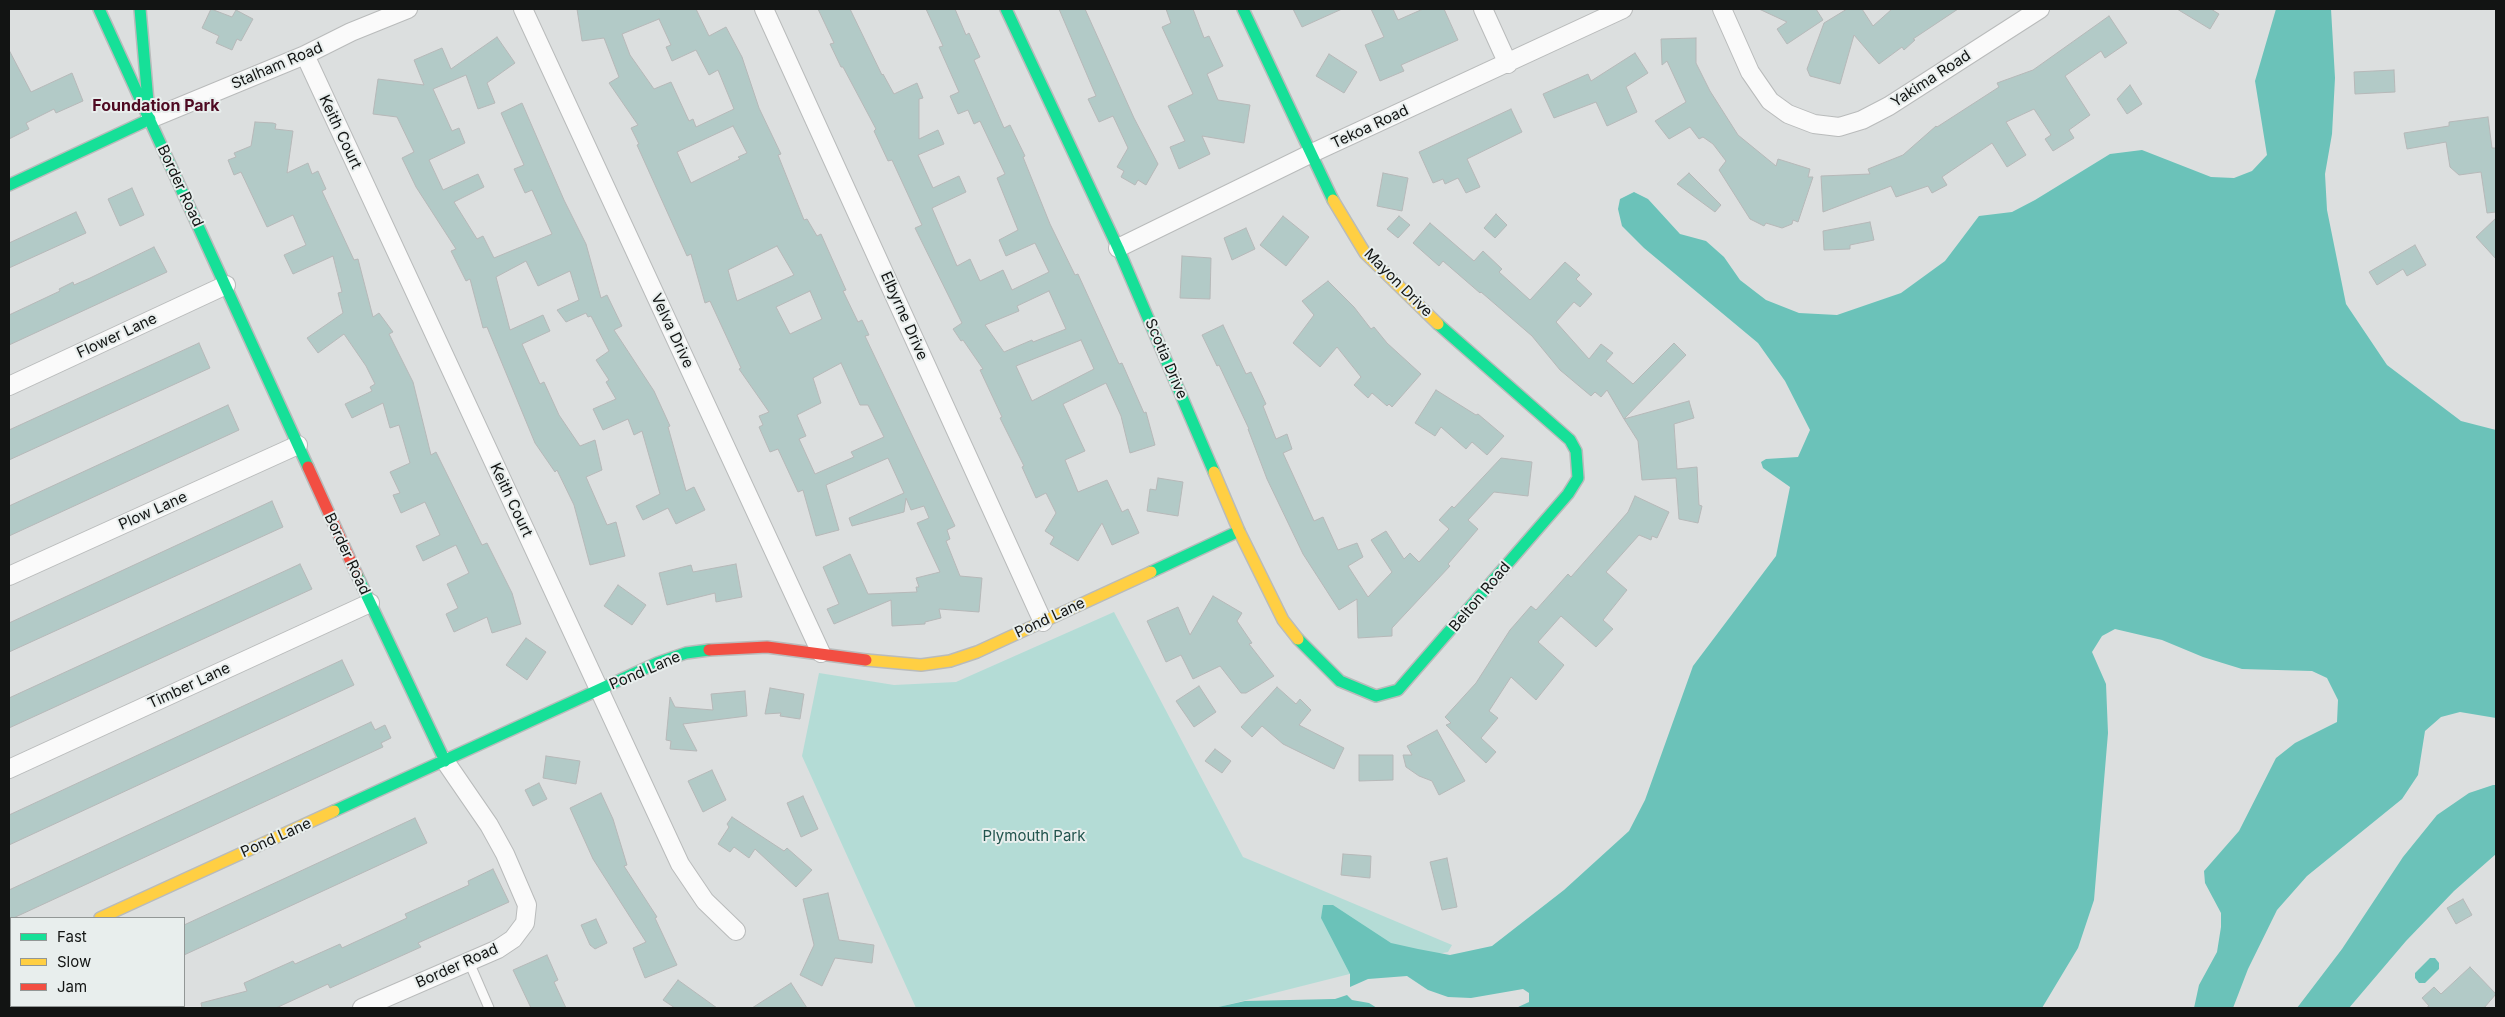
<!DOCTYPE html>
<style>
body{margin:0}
#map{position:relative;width:2505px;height:1017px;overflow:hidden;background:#dcdfdf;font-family:Inter,sans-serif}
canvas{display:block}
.frame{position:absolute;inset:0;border:10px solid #121413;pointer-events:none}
.legend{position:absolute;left:10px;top:917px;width:175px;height:90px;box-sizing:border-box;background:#e8eeed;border:1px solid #929796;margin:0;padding:6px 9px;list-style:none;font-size:15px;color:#121413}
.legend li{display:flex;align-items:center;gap:10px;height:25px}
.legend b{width:25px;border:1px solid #929796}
</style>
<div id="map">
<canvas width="2505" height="1017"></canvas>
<div class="frame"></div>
<ul class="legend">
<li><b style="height:6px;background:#16e098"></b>Fast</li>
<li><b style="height:6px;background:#ffcf43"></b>Slow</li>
<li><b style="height:6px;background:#f24e42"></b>Jam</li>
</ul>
</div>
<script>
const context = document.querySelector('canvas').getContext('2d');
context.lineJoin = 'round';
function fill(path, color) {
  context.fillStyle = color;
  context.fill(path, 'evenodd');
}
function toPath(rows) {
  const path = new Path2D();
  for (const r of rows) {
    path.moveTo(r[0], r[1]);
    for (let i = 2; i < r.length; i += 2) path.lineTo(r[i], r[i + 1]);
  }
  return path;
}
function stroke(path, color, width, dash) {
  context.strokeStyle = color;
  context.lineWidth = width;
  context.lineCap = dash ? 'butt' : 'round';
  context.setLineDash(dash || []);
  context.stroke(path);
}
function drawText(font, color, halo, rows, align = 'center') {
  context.font = font + ' Inter,sans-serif';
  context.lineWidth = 4;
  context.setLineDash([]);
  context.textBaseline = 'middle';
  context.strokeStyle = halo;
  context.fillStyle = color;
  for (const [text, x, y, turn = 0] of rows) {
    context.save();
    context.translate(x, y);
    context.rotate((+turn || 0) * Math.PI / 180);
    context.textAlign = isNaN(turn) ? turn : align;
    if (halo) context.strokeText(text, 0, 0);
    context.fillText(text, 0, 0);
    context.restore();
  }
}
fill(toPath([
 [1114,612,1243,857,1452,945,1448,952,1405,960,1215,1008,916,1008,802,756,819,673,894,685,956,682]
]), '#b4dcd6');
fill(toPath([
 [2276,9,2331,9,2335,78,2332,134,2325,174,2327,210,2346,304,2387,365,2461,421,2496,430,2496,718,2460,712,2441,717,2425,731,2418,775,2402,799,2307,876,2277,910,2248,969,2233,1008,2194,1008,2199,985,2217,952,2221,927,2221,913,2205,883,2204,871,2239,831,2276,758,2295,743,2337,722,2338,700,2327,678,2312,671,2242,669,2203,657,2162,640,2115,629,2102,636,2092,652,2106,684,2108,733,2094,900,2078,948,2042,1008,1516,1008,1529,1002,1529,993,1523,989,1471,998,1448,997,1428,990,1407,976,1368,979,1350,987,1350,974,1321,918,1323,905,1333,905,1391,943,1418,949,1450,955,1492,946,1564,890,1629,831,1645,800,1693,666,1776,556,1790,487,1763,468,1761,462,1766,459,1798,457,1810,430,1785,381,1758,343,1644,248,1622,226,1618,209,1620,199,1634,192,1648,199,1680,234,1706,241,1724,257,1740,280,1766,300,1799,313,1837,315,1901,293,1945,261,1979,216,2012,212,2035,200,2110,154,2142,150,2211,177,2234,178,2252,171,2267,155,2255,81],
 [2493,785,2496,785,2496,854,2454,891,2406,941,2349,1008,2297,1008,2342,949,2403,857,2437,815,2469,793],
 [2430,958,2435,958,2439,963,2439,969,2425,983,2419,983,2415,978,2415,973],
 [1347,995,1352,1000,1369,1003,1377,1008,1214,1008,1245,1001,1335,999]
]), '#6bc2b9');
const building = toPath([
 [211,9,232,17,236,10,253,19,241,41,237,39,232,50,216,43,219,36,202,28,211,9],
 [577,9,696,9,709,36,726,27,742,57,759,108,781,154,778,155,804,220,807,219,817,236,821,234,846,290,843,291,858,322,862,320,869,335,865,336,955,526,947,530,950,539,946,541,960,576,982,578,979,612,939,609,941,618,925,622,925,624,892,626,891,600,834,624,827,609,839,604,823,567,850,554,868,594,917,592,916,587,919,587,916,578,940,572,917,523,929,518,924,506,911,510,906,498,904,512,852,526,849,518,904,493,888,458,826,485,839,530,816,536,803,490,798,492,778,449,770,452,759,427,763,425,759,416,769,412,739,369,741,368,710,301,705,303,691,254,687,256,637,145,639,144,631,128,638,125,609,83,619,77,604,38,582,41,577,9],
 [659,19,671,45,666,47,672,61,696,50,709,75,718,70,734,109,696,127,693,119,689,121,671,82,654,89,630,55,622,34,659,19],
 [733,126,747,153,738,157,740,159,691,183,677,152,733,126],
 [777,246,794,275,737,301,728,270,777,246],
 [810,291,822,319,790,334,776,307,810,291],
 [841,363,860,405,868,405,884,437,851,452,854,457,815,474,799,439,806,436,797,415,821,403,813,378,841,363],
 [818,9,850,9,882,75,883,74,894,94,917,83,923,98,919,99,919,139,938,130,944,144,918,155,933,188,959,176,966,192,932,208,957,266,970,259,980,281,1003,270,1012,290,1049,272,1035,243,1006,256,999,240,1018,230,997,178,1005,174,980,121,974,124,968,110,958,114,950,96,959,92,939,47,943,46,926,9,955,9,966,35,969,33,980,57,974,60,1004,128,1010,125,1025,156,1023,157,1050,224,1075,275,1078,274,1119,364,1122,363,1144,413,1146,412,1155,445,1130,453,1121,416,1106,383,1063,404,1085,451,1065,460,1078,492,1107,480,1122,512,1128,509,1139,533,1112,545,1102,523,1078,561,1050,544,1054,537,1045,531,1056,513,1046,493,1036,498,1022,467,1024,466,1000,418,1002,417,980,370,983,369,963,340,961,341,953,329,962,323,915,228,922,225,892,160,888,161,874,131,876,129,843,67,841,67,830,44,834,43,818,9],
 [1049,291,1066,329,1033,342,1032,340,1004,352,985,325,1019,311,1017,306,1049,291],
 [1081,340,1094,369,1032,401,1016,366,1081,340],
 [1059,9,1085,9,1134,118,1158,164,1146,185,1138,180,1135,185,1121,177,1124,171,1117,167,1128,148,1113,116,1099,122,1088,99,1096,96,1059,9],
 [1166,9,1193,9,1204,38,1209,36,1223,66,1207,74,1218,100,1250,105,1244,143,1202,136,1210,154,1179,169,1170,147,1185,141,1168,106,1193,94,1162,27,1171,23,1166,9],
 [1293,9,1342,9,1302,27,1293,9],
 [1371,9,1393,9,1398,20,1423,9,1444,9,1458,40,1401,65,1404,71,1380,81,1365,45,1384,37,1371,9],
 [1759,9,1816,9,1823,20,1787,44,1777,29,1787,22,1759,9],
 [1847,9,1862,9,1873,26,1892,9,1958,9,1913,39,1915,40,1904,50,1902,47,1879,64,1854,35,1840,84,1810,76,1807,69,1824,23,1847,9],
 [2177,9,2211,9,2219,14,2210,29,2177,9],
 [2109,16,2127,43,2105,58,2101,51,2065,76,2090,115,2069,130,2074,138,2053,151,2045,139,2051,135,2034,109,2006,122,2026,155,2007,167,1992,143,1942,177,1947,185,1932,193,1928,186,1896,197,1891,186,1823,212,1821,176,1870,174,1868,169,1903,155,1936,126,1937,127,1999,87,1997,83,2033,70,2109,16],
 [497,37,515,63,487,83,495,103,478,109,466,75,433,89,452,131,459,128,465,143,429,160,443,190,478,174,484,187,454,202,477,239,483,236,494,258,552,234,532,190,525,193,514,169,524,165,501,113,522,103,564,200,586,244,601,298,607,295,622,326,614,330,654,391,670,426,668,427,686,491,694,487,705,510,676,524,668,508,643,520,636,506,660,494,642,431,634,435,628,419,603,430,593,409,616,399,606,382,609,380,596,360,609,351,591,316,588,317,586,313,566,322,557,310,579,300,570,271,538,286,526,261,496,277,510,330,543,315,550,331,522,344,540,384,544,382,559,415,580,446,595,440,602,470,586,477,607,525,616,522,625,556,590,565,574,505,557,470,555,472,535,443,487,327,483,328,470,279,466,281,451,251,456,249,416,187,402,158,414,152,397,117,373,114,378,79,424,85,414,60,442,48,451,69,497,37],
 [1696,38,1696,63,1710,91,1738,135,1776,166,1778,159,1810,169,1808,177,1813,177,1798,222,1793,220,1792,224,1782,228,1766,223,1764,226,1750,219,1719,170,1726,161,1713,144,1703,137,1699,139,1690,127,1669,139,1655,121,1686,102,1667,61,1662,65,1661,39,1696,38],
 [9,50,31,92,72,73,83,101,56,113,54,109,26,123,29,129,9,139,9,50],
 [1635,53,1648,73,1626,87,1637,112,1607,126,1596,102,1554,118,1543,94,1588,74,1591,81,1635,53],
 [1329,54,1357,72,1344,93,1316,76,1329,54],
 [2394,70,2395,92,2355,94,2354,72,2394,70],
 [2130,85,2142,104,2127,114,2117,99,2130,85],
 [1511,109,1522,132,1467,159,1480,187,1466,193,1458,178,1445,184,1443,179,1433,183,1419,152,1511,109],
 [2488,117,2492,148,2496,148,2496,212,2487,213,2481,172,2459,175,2450,167,2446,142,2407,149,2404,133,2449,126,2449,122,2488,117],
 [255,122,273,123,276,124,275,129,293,131,287,173,308,163,312,174,318,171,326,189,322,191,354,260,358,259,373,317,379,313,393,332,389,334,413,382,431,455,436,452,482,545,487,543,512,593,521,624,492,633,487,617,454,632,446,614,458,608,447,584,469,573,456,545,423,561,416,546,440,535,425,502,401,513,393,495,400,493,390,472,410,463,399,425,390,428,383,403,352,418,345,404,372,391,370,387,375,384,366,366,344,334,318,353,307,338,343,313,338,293,342,292,333,256,293,274,284,255,306,245,293,215,267,227,241,172,234,175,228,160,236,157,234,153,251,146,255,122],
 [1383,173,1408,178,1402,211,1377,206,1383,173],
 [1689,173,1721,205,1715,212,1677,184,1689,173],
 [132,188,144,215,120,226,108,199,132,188],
 [76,212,86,233,9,268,9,243,76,212],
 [1496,214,1507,225,1495,238,1484,228,1496,214],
 [1283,216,1309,237,1286,266,1260,245,1283,216],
 [1399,216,1410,225,1398,238,1387,229,1399,216],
 [2496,218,2496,259,2476,237,2496,218],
 [1870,222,1874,240,1850,245,1850,249,1824,250,1823,231,1870,222],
 [1430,223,1474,261,1483,251,1502,269,1499,272,1530,300,1565,262,1580,275,1576,279,1592,294,1580,307,1574,302,1556,322,1589,359,1601,344,1613,353,1606,361,1633,384,1674,343,1686,355,1624,419,1607,390,1601,397,1595,392,1591,396,1560,370,1532,336,1481,292,1480,293,1443,261,1439,266,1413,243,1430,223],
 [1246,228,1255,249,1232,260,1224,238,1246,228],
 [2415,245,2426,265,2407,276,2403,269,2377,285,2369,272,2415,245],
 [154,247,167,272,9,345,9,315,60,291,59,289,73,282,74,285,90,278,154,247],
 [1182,256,1211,258,1210,299,1180,298,1182,256],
 [1328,281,1354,307,1371,329,1374,327,1387,343,1421,374,1392,407,1389,404,1387,406,1372,393,1368,398,1354,385,1361,377,1337,347,1320,367,1293,343,1314,315,1302,301,1328,281],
 [1223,325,1246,374,1251,372,1266,404,1263,406,1276,439,1287,434,1292,449,1283,453,1314,521,1323,517,1338,550,1357,543,1363,557,1348,566,1368,597,1392,572,1371,540,1386,531,1404,559,1410,553,1419,562,1449,529,1439,520,1452,506,1454,508,1501,458,1532,462,1528,496,1494,492,1468,520,1478,529,1448,564,1450,566,1392,628,1392,636,1358,638,1357,599,1339,610,1303,554,1267,479,1248,429,1249,429,1219,365,1217,366,1202,335,1223,325],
 [199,343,210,368,9,460,9,430,199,343],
 [1436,390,1476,415,1478,414,1504,436,1487,455,1472,442,1466,449,1441,427,1435,436,1415,423,1436,390],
 [1689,401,1694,418,1674,424,1677,469,1697,467,1699,505,1702,506,1698,523,1679,519,1676,478,1642,480,1638,441,1624,419,1689,401],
 [228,405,239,430,9,536,9,506,228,405],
 [1158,478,1183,482,1178,516,1147,511,1150,489,1156,490,1158,478],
 [1635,496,1669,512,1657,538,1652,536,1651,540,1639,535,1606,572,1627,590,1603,620,1613,629,1596,647,1561,616,1538,642,1564,665,1536,700,1511,677,1489,711,1498,718,1481,738,1496,752,1486,763,1446,725,1451,723,1445,717,1476,683,1510,630,1531,606,1536,610,1568,574,1571,577,1628,512,1635,496],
 [272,501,283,527,9,652,9,623,272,501],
 [300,564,312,589,9,728,9,698,300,564],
 [736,564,742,597,716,602,715,593,667,605,659,573,691,565,693,572,736,564],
 [618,585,646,605,632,625,604,606,618,585],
 [1213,596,1242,613,1237,621,1252,643,1249,644,1274,676,1246,693,1241,693,1220,666,1193,679,1181,655,1166,662,1147,621,1178,607,1190,635,1213,596],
 [526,638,546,652,527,680,506,665,526,638],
 [342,660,354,685,9,845,9,815,342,660],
 [1199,686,1216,712,1194,727,1176,701,1199,686],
 [1277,687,1296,704,1300,699,1311,710,1299,725,1344,748,1334,769,1283,744,1262,726,1252,737,1241,727,1277,687],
 [770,688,804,694,800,719,780,716,781,713,765,714,770,688],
 [745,691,747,716,683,724,697,751,670,749,671,741,666,740,670,697,675,707,713,710,711,694,745,691],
 [371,722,375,730,385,725,391,738,381,743,383,747,9,920,9,890,371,722],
 [1437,730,1465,781,1439,795,1432,781,1419,776,1406,767,1403,755,1412,755,1407,746,1437,730],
 [1215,749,1231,761,1222,773,1205,761,1215,749],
 [1359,755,1393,755,1393,780,1359,781,1359,755],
 [546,756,580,761,576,784,543,778,546,756],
 [712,770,726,800,703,812,688,781,712,770],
 [539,783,547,799,533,806,525,790,539,783],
 [601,793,613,819,627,865,624,866,657,917,655,918,677,965,645,978,633,948,646,942,593,859,570,808,601,793],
 [803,796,818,829,801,837,787,803,803,796],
 [732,817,784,851,787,848,812,870,796,887,755,849,749,858,734,847,730,852,718,844,729,827,727,824,732,817],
 [415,818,427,843,184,955,184,925,415,818],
 [1343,854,1371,856,1370,878,1341,875,1343,854],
 [1447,858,1457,907,1442,910,1430,862,1447,858],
 [493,869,509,902,418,943,421,947,330,988,328,984,276,1008,202,1008,201,1003,247,991,244,983,293,961,295,964,340,944,342,948,407,918,405,914,469,885,468,881,493,869],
 [828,893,839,940,874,945,872,963,835,958,822,986,800,975,814,945,803,899,828,893],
 [2463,899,2472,915,2456,924,2447,908,2463,899],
 [596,919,607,943,595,949,590,945,581,925,596,919],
 [547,955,558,980,554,982,566,1008,531,1008,513,970,547,955],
 [2470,967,2496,994,2484,1008,2426,1008,2429,1006,2422,998,2434,987,2441,994,2470,967],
 [678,980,717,1008,675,1008,663,1000,678,980],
 [791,983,807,1008,752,1008,791,983]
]);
fill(building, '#b2cac7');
stroke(building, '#b6b8b8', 1);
const lane = toPath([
 [469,962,489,1008]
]);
const street = toPath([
 [523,9,821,653],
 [764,9,1043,622],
 [1483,9,1508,64],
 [1722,9,1750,72,1770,101,1788,114,1814,124,1839,127,1862,120,1889,106,2040,9],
 [305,55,680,864,705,901,736,931],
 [150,119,305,55,351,32,408,9],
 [1118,248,1310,154,1623,9],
 [9,386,226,285],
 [9,576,298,445],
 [9,769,370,603],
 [9,960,11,959],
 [362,1008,498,949,513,939,525,923,527,905,505,854,489,825,445,761]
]);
const fast = toPath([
 [99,9,308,467],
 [140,9,148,102],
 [1006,9,1118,248,1214,472],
 [1243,9,1333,200],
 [9,185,150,119],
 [1151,572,1239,531],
 [357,575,445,761],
 [1298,639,1340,681,1376,696,1398,690,1568,494,1578,478,1576,451,1570,440,1438,324],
 [334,811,657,663,686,653,709,650]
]);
const slow = toPath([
 [1333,200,1365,253,1438,324],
 [1214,472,1239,531,1283,620,1298,639],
 [866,660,921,665,950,661,977,652,1151,572],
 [100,918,334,811]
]);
const jam = toPath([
 [308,467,357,575],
 [709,650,767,647,866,660]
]);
stroke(lane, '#b9bbbb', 11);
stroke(street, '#b9bbbb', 20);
stroke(fast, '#b9bbbb', 14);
stroke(slow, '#b9bbbb', 14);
stroke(jam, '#b9bbbb', 14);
stroke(lane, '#fafafa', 9);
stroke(street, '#fafafa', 18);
stroke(fast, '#16e098', 11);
stroke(slow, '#ffcf43', 11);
stroke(jam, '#f24e42', 11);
drawText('15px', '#121413', '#e8eeed', [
 ["Stalham Road",277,66,-23],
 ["Yakima Road",1931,79,-33],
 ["Tekoa Road",1370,127,-25],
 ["Keith Court",340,132,65],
 ["Border Road",180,186,65],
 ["Mayon Drive",1398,283,45],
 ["Elbyrne Drive",904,316,66],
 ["Velva Drive",672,331,65],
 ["Flower Lane",117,336,-25],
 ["Scotia Drive",1166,359,67],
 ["Keith Court",511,500,65],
 ["Plow Lane",153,511,-24],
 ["Border Road",347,554,65],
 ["Belton Road",1480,597,-50],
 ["Pond Lane",1050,618,-25],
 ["Pond Lane",645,671,-23],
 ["Timber Lane",189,686,-25],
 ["Pond Lane",276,838,-24],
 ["Border Road",457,966,-24]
]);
drawText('15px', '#22544e', '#e8eeed', [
 ["Plymouth Park",1034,836]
]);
drawText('bold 16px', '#4e0a22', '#e8eeed', [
 ["Foundation Park",156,106]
]);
</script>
